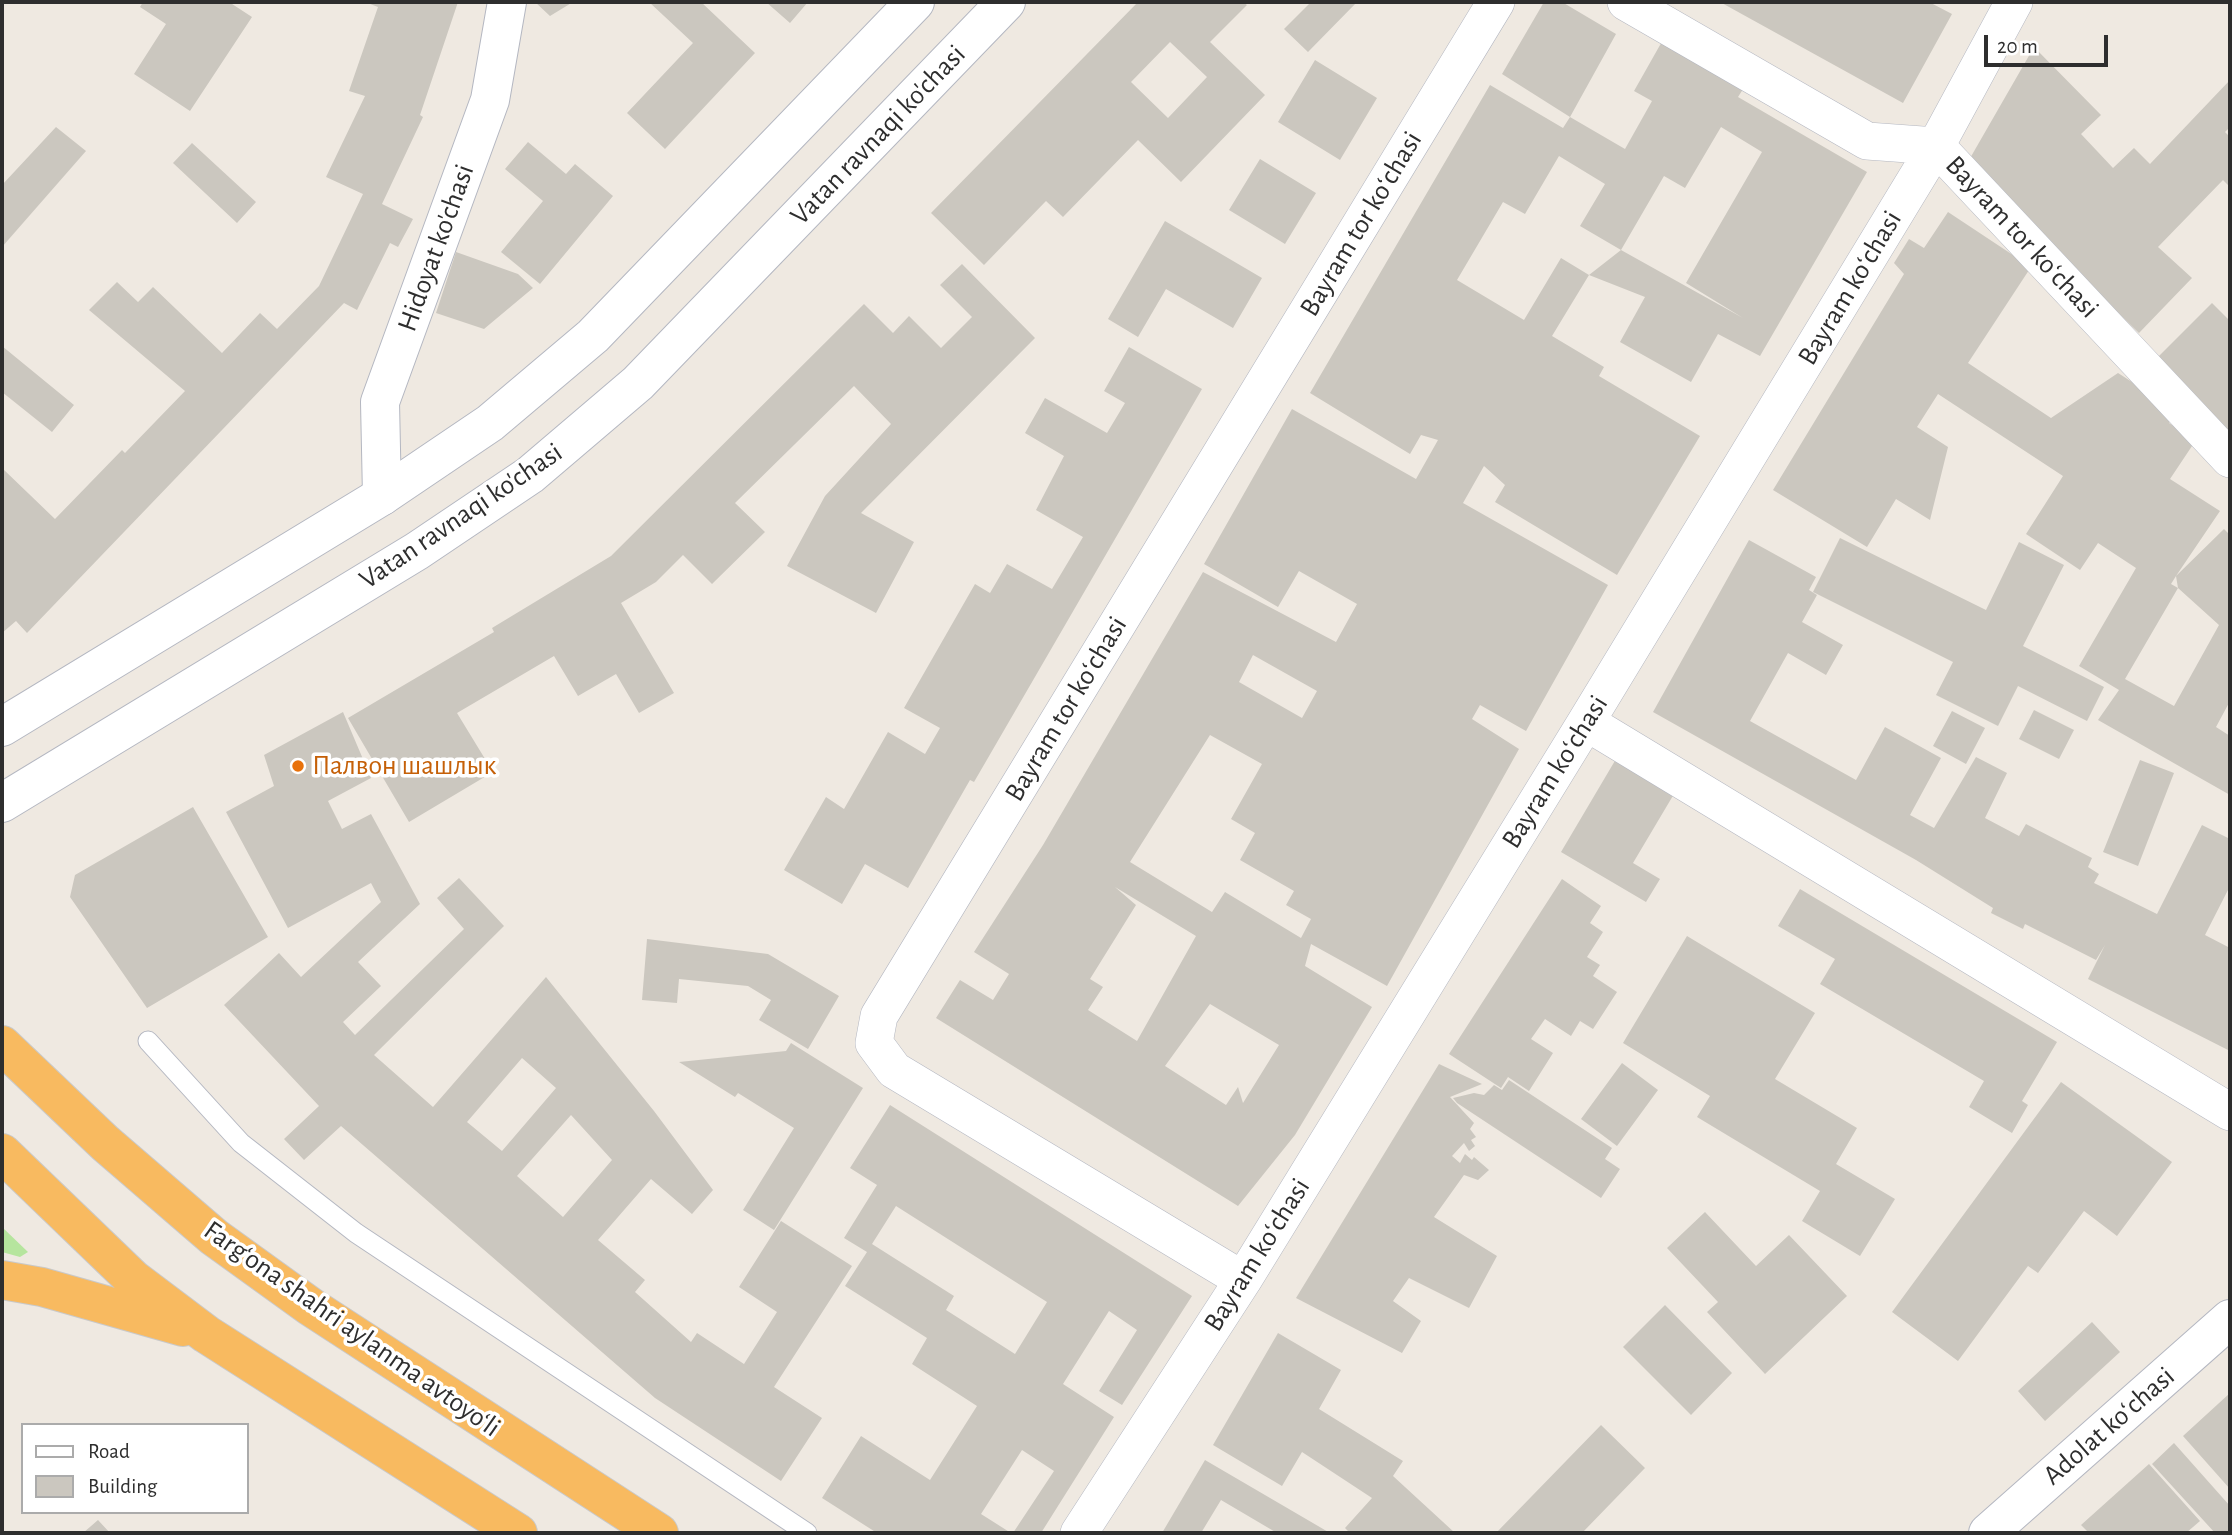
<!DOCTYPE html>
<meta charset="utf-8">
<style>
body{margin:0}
#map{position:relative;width:2232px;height:1535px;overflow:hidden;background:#efe9e1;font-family:"Alegreya Sans",sans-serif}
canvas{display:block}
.frame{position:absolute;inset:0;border:4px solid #2e2e2e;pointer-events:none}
.legend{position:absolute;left:21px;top:1423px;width:228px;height:91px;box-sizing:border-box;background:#fff;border:2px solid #ababab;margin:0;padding:9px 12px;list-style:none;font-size:21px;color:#2e2e2e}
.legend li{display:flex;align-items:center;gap:14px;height:35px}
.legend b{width:35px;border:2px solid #ababab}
.scale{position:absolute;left:1984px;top:35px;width:124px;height:32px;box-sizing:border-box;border:4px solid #2e2e2e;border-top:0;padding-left:9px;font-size:21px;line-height:24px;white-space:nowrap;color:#2e2e2e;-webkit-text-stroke:5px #fff;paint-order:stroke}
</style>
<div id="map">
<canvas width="2232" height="1535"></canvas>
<div class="frame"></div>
<ul class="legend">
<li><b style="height:9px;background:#fff"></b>Road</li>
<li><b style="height:19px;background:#cbc7bf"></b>Building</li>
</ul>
<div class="scale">20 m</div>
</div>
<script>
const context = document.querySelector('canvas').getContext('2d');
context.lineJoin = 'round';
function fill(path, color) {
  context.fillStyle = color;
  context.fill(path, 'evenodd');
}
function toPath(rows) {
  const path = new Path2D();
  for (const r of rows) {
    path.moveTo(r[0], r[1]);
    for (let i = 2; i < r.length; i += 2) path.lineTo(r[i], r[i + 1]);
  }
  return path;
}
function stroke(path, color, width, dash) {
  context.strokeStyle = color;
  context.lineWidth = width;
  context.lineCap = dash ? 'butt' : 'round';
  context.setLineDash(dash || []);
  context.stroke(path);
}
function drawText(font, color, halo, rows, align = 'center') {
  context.font = font + ' "Alegreya Sans",sans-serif';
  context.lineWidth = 7;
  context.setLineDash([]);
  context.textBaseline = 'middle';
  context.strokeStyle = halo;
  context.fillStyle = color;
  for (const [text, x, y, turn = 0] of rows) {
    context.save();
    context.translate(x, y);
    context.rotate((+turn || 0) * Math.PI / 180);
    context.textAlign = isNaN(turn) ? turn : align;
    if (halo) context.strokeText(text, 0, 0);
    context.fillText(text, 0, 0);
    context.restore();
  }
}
fill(toPath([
 [2,1227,28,1252,20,1257,2,1252]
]), '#b6e59e');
fill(toPath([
 [143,2,229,2,252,17,190,111,134,74,166,24,140,7],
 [365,2,458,2,420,115,423,117,382,204,413,219,398,247,390,243,357,310,344,303,27,633,16,621,2,633,2,468,55,519,122,450,125,453,185,391,89,310,117,282,138,302,153,287,222,353,260,313,277,329,319,286,363,194,326,177,365,96,349,91,378,7],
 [535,2,573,2,550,16],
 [649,2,701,2,755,53,665,149,627,113,693,43],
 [766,2,808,2,790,23],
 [1138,2,1243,2,1247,5,1210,42,1265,95,1181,182,1138,140,1063,217,1046,201,984,265,931,213],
 [1170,42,1207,77,1168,118,1131,82],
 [1311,2,1357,2,1308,52,1284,29],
 [1544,2,1562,2,1616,34,1570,117,1625,149,1652,101,1634,91,1664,38,1745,86,1738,97,1867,172,1760,356,1718,334,1691,382,1620,342,1645,297,1589,275,1552,336,1604,367,1599,376,1700,436,1617,575,1495,502,1505,485,1484,466,1463,503,1608,585,1526,731,1480,705,1472,719,1519,749,1387,986,1311,944,1305,966,1372,1007,1295,1135,1238,1206,936,1018,960,980,993,1000,1009,974,974,952,1043,845,1203,572,1336,642,1357,604,1299,571,1278,607,1204,564,1292,409,1416,479,1438,440,1421,435,1410,454,1310,393,1490,85,1563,128,1570,117,1502,74],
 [1721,127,1762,152,1686,283,1743,318,1621,250,1664,176,1685,188],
 [1559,156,1605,184,1580,226,1621,250,1589,275,1561,258,1524,320,1457,280,1503,202,1525,214],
 [1253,655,1317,691,1302,718,1239,682],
 [1210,735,1262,764,1231,819,1255,833,1240,860,1294,891,1286,905,1311,919,1301,938,1225,892,1212,912,1130,862],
 [1115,887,1196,936,1137,1041,1088,1010,1103,987,1090,979,1136,905],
 [1210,1004,1279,1045,1243,1103,1238,1087,1226,1105,1165,1066],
 [1720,2,1929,2,1952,14,1903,103],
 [2034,47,2101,115,2081,134,2113,168,2134,148,2150,164,2230,80,2230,127,2225,132,2230,137,2230,187,2223,180,2158,247,2192,278,2139,333,2060,257,1969,160],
 [1315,60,1377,98,1340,160,1278,122],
 [56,127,86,151,2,247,2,185],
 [528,142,566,174,575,164,613,196,540,284,501,252,543,201,505,169],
 [192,143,256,202,237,223,173,163],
 [1260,159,1316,193,1285,244,1229,210],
 [1948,212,2031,267,1968,363,2051,418,2118,373,2177,411,2169,423,2196,440,2170,479,2220,511,2176,576,2224,529,2230,535,2230,701,2216,727,2230,736,2230,795,2098,720,2119,690,2079,666,2136,568,2098,543,2080,570,2026,534,2063,476,1938,394,1917,427,1948,447,1930,520,1896,499,1867,547,1773,490,1904,274,1894,263,1909,239,1924,248],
 [2176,576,2178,588,2219,625,2174,706,2125,679,2178,588,2171,584],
 [1165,221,1262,278,1233,328,1166,289,1138,337,1108,319],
 [456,252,518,274,533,288,484,329,436,313],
 [962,264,1035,338,861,513,914,542,876,613,787,566,825,496,891,424,854,386,735,503,765,532,712,584,683,555,656,582,621,603,674,693,639,713,616,674,578,696,554,656,457,713,493,772,409,822,348,718,494,632,492,628,611,556,864,304,893,333,909,316,941,348,972,317,940,285],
 [2212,303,2230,321,2230,450,2155,360],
 [2,346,74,405,52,432,2,392],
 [1129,347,1202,389,974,782,970,780,908,888,865,864,842,904,784,870,826,797,844,809,888,732,925,754,940,728,904,708,975,584,990,593,1007,564,1052,589,1083,537,1036,510,1064,456,1025,433,1045,398,1107,433,1125,403,1104,391],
 [1840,538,1986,610,2019,542,2064,565,2023,646,2104,687,2087,721,2018,686,1998,726,1936,695,1953,662,1813,592],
 [1749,540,1816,577,1809,590,1817,595,1802,622,1843,645,1826,675,1788,653,1750,721,1856,780,1885,727,1941,758,1910,815,1934,828,1976,757,2007,773,1985,818,2019,836,2026,824,2092,858,2088,867,2099,874,2094,883,2157,914,2202,825,2230,839,2230,886,2205,935,2230,948,2230,1051,2088,979,2105,945,2096,960,2025,924,2023,929,1991,913,1993,908,1916,860,1653,712],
 [2034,710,2074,730,2059,759,2019,739],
 [1952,711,1985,728,1966,764,1933,746],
 [343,712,371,778,328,801,342,829,371,814,420,904,358,962,381,986,343,1022,355,1035,464,929,437,898,459,878,504,926,374,1055,433,1107,546,977,654,1111,713,1190,692,1214,651,1179,598,1240,645,1280,635,1292,691,1342,697,1333,744,1364,777,1312,739,1287,781,1221,852,1266,774,1387,822,1418,781,1481,655,1398,341,1126,304,1160,284,1139,319,1106,224,1005,279,953,301,977,381,902,371,883,288,928,226,812,274,786,264,755],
 [522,1058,556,1088,502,1151,467,1122],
 [571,1115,612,1160,563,1217,517,1176],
 [1616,759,1674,794,1633,863,1660,879,1646,902,1561,852],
 [2140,760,2174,773,2138,866,2103,852],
 [193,807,268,937,147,1008,70,897,75,875],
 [1562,879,1601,906,1590,923,1603,932,1587,957,1600,965,1593,976,1617,992,1593,1029,1580,1021,1571,1036,1545,1019,1531,1039,1553,1053,1529,1091,1508,1077,1501,1088,1449,1054],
 [1800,889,2057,1042,2022,1101,2028,1105,2012,1133,1969,1107,1984,1081,1820,984,1835,959,1778,926],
 [1687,936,1815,1013,1775,1079,1857,1128,1836,1164,1895,1199,1860,1256,1802,1221,1820,1191,1697,1117,1710,1096,1623,1043],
 [647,939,768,954,839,996,808,1049,759,1020,771,1000,748,986,679,979,677,1003,642,1000],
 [791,1043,863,1088,774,1230,743,1210,794,1128,738,1093,735,1097,679,1062,786,1051],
 [1622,1063,1658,1090,1617,1146,1581,1119],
 [1439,1064,1482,1084,1450,1097,1474,1123,1470,1129,1476,1137,1471,1140,1475,1146,1469,1151,1464,1143,1452,1156,1460,1163,1465,1154,1472,1160,1474,1157,1489,1170,1478,1180,1464,1175,1434,1217,1497,1256,1469,1308,1409,1278,1393,1301,1421,1321,1402,1353,1296,1298],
 [1509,1080,1612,1148,1605,1159,1620,1169,1601,1198,1457,1103,1453,1098,1474,1093,1484,1095,1494,1085,1502,1090],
 [2061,1082,2172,1162,2117,1236,2084,1211,2038,1273,2028,1266,1958,1361,1892,1312],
 [890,1105,1192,1296,1122,1405,1099,1391,1137,1330,1109,1311,1063,1384,1114,1417,1041,1533,1013,1533,1054,1471,1022,1450,981,1514,1011,1533,877,1533,822,1498,861,1436,930,1480,977,1406,912,1364,927,1338,845,1286,867,1252,844,1238,877,1185,850,1168],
 [896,1206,1047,1302,1015,1354,946,1310,954,1296,872,1244],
 [1705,1212,1756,1266,1789,1235,1847,1296,1765,1374,1707,1312,1718,1302,1667,1248],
 [1665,1305,1732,1373,1691,1415,1623,1347],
 [2092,1322,2120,1352,2045,1421,2018,1391],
 [1278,1333,1341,1370,1319,1409,1403,1461,1393,1476,1455,1533,1350,1533,1345,1528,1372,1498,1302,1452,1282,1486,1213,1445],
 [2230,1393,2230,1489,2183,1436],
 [1601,1425,1645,1468,1582,1533,1496,1533],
 [2174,1443,2230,1506,2230,1533,2215,1533,2152,1464],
 [1205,1460,1330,1533,1277,1533,1221,1500,1201,1533,1162,1533],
 [2149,1464,2200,1521,2186,1533,2089,1533,2081,1525],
 [98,1520,110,1533,83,1533]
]), '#cbc7bf');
const service = toPath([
 [148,1041,241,1143,356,1233,807,1533]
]);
const minor = toPath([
 [1626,2,1867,141,1936,146,2230,459],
 [1586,722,2230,1112],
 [1243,1280,894,1070,874,1043,879,1016,1496,2],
 [1079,1533,1243,1280,1586,722,1936,146,2014,2]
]);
const tertiary = toPath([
 [382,496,380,402,490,100,507,2],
 [1988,1533,2230,1319]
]);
const secondary = toPath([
 [2,727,382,496,490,423,593,336,915,2],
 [2,803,417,551,530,475,638,383,1006,2]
]);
const trunk = toPath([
 [2,1045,105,1143,214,1237,311,1307,659,1533],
 [2,1153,133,1279,206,1334,518,1533],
 [2,1280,42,1287,183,1327]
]);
stroke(service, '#b4b7c1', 21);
stroke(minor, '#b4b7c1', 38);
stroke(tertiary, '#b4b7c1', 40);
stroke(secondary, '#b4b7c1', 40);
stroke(trunk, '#c9c9c9', 40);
stroke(service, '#fff', 19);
stroke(minor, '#fff', 37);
stroke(tertiary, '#fff', 38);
stroke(secondary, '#fff', 38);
stroke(trunk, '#f8ba60', 38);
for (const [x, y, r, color] of [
 [298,766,7,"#e8710a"]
]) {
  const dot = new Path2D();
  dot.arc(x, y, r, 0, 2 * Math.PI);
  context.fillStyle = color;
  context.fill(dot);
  stroke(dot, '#fff', 2.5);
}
drawText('28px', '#2e2e2e', '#fff', [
 ["Vatan ravnaqi ko'chasi",878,135,-46],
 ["Bayram tor koʻchasi",1361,224,-59],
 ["Bayram tor koʻchasi",2022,237,47],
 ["Hidoyat ko'chasi",436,248,-70],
 ["Bayram koʻchasi",1850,288,-59],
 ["Vatan ravnaqi ko'chasi",461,516,-34],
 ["Bayram tor koʻchasi",1066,709,-59],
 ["Bayram koʻchasi",1555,772,-58],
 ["Bayram koʻchasi",1257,1255,-58],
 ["Farg‘ona shahri aylanma avtoyo‘li",352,1329,35],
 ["Adolat koʻchasi",2109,1426,-41]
]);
drawText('28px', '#c56008', '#fff', [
 ["Палвон шашлык",312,766]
], 'left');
</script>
